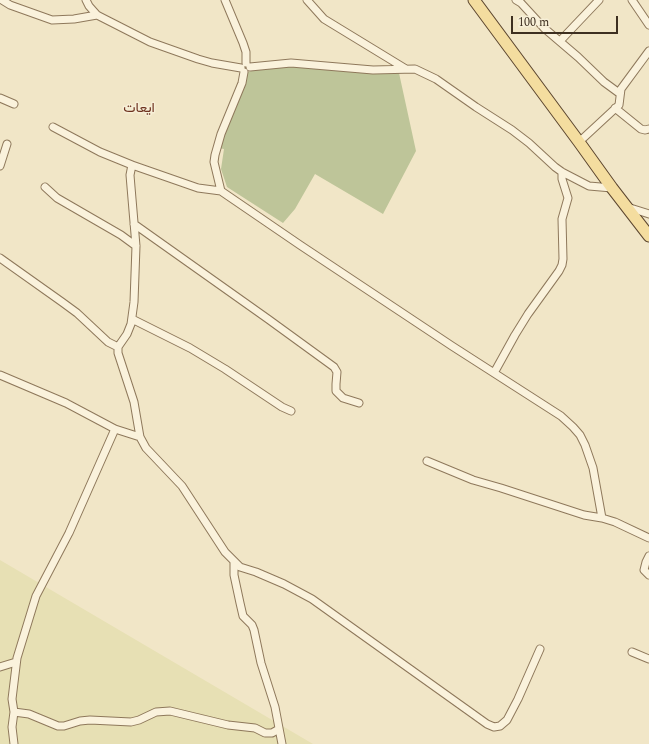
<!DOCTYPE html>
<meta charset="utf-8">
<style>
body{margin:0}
#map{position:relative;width:649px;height:744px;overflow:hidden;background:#f1e6c7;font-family:Spectral,serif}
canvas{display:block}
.scale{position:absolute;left:511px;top:16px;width:107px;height:18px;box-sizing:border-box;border:2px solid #3d2f20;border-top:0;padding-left:5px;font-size:12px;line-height:14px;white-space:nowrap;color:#3d2f20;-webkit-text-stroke:3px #f7efd7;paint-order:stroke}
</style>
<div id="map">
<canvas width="649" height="744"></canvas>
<div class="scale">100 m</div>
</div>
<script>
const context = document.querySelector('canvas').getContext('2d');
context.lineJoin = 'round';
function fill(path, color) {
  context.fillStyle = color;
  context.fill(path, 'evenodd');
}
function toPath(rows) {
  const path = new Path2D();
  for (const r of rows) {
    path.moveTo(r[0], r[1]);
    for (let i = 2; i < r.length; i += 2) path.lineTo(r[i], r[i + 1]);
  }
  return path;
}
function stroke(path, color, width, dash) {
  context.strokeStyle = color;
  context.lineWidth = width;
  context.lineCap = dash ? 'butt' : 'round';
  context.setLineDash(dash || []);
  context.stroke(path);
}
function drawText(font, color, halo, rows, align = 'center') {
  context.font = font + ' Spectral,Vazirmatn,serif';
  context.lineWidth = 3;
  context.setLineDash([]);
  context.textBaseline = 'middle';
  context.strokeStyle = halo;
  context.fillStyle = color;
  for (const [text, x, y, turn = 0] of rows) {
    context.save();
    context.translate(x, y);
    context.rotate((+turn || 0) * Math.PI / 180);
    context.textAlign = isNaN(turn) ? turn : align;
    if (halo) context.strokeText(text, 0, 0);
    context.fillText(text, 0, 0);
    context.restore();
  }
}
fill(toPath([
 [0,560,313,744,0,744]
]), '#e7e0b4');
fill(toPath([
 [274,65,339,68,399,73,416,151,383,214,315,174,295,209,283,223,227,187,221,169,224,149,218,148,248,72]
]), '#bec599');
const street = toPath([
 [2,0,10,5,52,20,74,19,97,15],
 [86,0,89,6,97,15,150,42,198,59,212,63,241,68],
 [225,0,243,43,246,52,246,63],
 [307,0,324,19,406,69],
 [516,0,521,3,544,28,578,57,604,82,619,93],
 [632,0,649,25],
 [560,41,599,0],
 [250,67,291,63,373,70,415,69,436,79,476,107,512,130,529,143,555,167,562,172,589,186,612,188],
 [244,72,242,83,221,134,215,155,214,162,221,191,300,245,452,346,561,416,573,427,580,435,585,445,593,468,602,518,615,522,649,538],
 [0,98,14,104],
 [615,108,641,129,645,130,649,129],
 [53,127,100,152,132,165],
 [579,142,619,105,621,89,649,51],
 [0,166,7,144],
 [45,187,57,198,121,235,136,246],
 [221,191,198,188,132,165,130,175,131,187,136,246,134,302,131,324,127,334,118,347,118,353,134,402,140,437,146,448,182,486,225,552,240,567,256,572,284,584,312,599,487,724,494,727,500,726,507,720,518,699,540,649],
 [627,207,649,214],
 [134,224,268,319,334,367,337,372,336,384,336,391,343,398,359,403],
 [0,258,62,302,77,313,108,342,118,347],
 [132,319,190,348,225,369,282,407,291,411],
 [494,373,515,335,528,314,559,271,562,265,563,259,562,219,568,198,562,179,562,172],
 [0,375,66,403,115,429,140,437],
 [427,461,473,480,501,488,584,515,602,518],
 [649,556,646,562,644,570,649,575],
 [234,562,234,575,240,603,243,616,252,625,254,630,261,663,275,707,282,744],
 [632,652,649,659],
 [0,667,16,662],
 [14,712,12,699,17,658,36,596,69,533,115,429],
 [14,744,12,727,14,712,29,714,58,726,64,726,80,721,90,720,131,722,139,720,156,712,170,711,228,725,255,728,265,733,272,733,279,729]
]);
const primary = toPath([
 [474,0,579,142,612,188,649,236]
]);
stroke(street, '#8e785b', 9);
stroke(primary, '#5c462f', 13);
stroke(street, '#faf2dc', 7);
stroke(primary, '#f4dd9f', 11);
drawText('14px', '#6c301d', '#f7efd7', [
 ["ايعات",139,109]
]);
</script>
